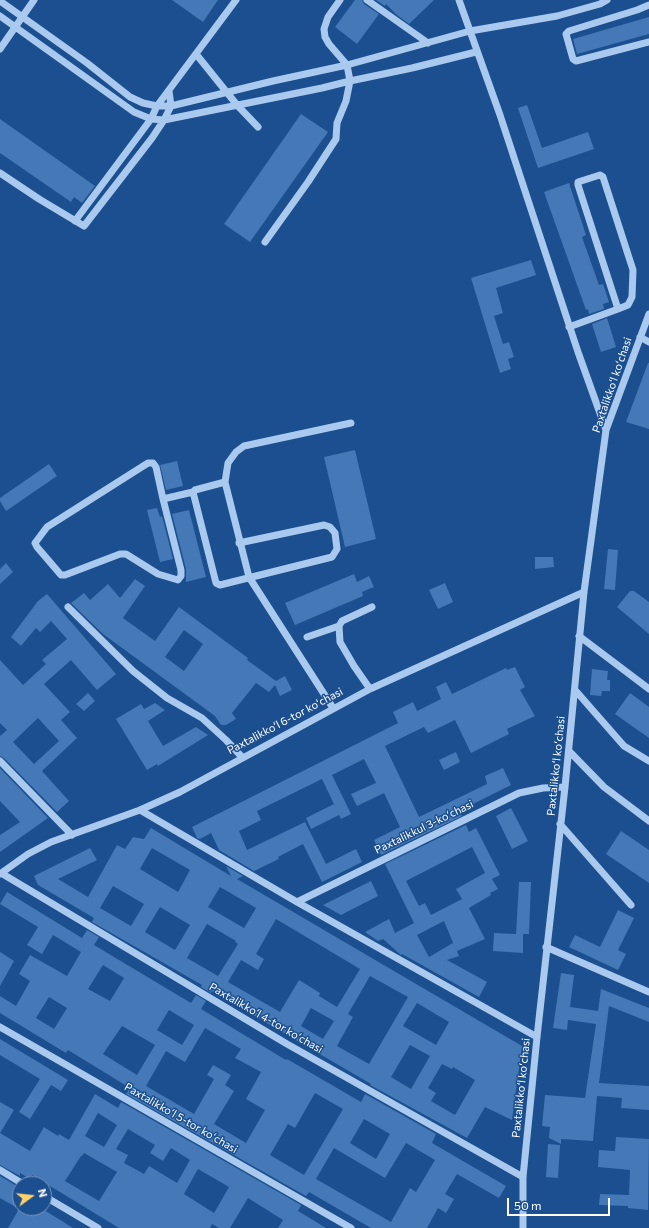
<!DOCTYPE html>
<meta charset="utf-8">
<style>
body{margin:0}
#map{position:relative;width:649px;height:1228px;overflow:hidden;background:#1b4f8f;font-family:Commissioner,sans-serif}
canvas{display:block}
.north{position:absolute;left:12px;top:1176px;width:40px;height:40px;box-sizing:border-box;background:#1b4f8f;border:1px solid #7695bc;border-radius:50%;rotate:75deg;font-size:11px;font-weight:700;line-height:16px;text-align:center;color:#fff}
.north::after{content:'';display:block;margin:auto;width:14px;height:18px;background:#ffd166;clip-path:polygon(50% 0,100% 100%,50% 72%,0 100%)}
.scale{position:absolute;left:507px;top:1198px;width:103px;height:18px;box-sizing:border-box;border:2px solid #fff;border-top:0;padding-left:5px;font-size:12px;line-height:14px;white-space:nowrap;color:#fff;-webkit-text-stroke:3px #1b4f8f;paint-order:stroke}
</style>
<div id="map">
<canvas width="649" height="1228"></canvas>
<div class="north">N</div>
<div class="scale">50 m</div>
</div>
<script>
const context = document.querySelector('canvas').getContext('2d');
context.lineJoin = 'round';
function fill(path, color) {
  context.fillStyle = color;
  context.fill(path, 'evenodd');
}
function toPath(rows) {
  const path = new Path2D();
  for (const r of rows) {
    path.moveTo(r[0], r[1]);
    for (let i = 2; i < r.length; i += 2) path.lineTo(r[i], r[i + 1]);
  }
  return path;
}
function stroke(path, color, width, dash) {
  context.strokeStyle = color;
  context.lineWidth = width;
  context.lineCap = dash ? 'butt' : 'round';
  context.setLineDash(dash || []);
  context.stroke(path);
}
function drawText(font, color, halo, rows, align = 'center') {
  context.font = font + ' Commissioner,sans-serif';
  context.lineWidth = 3;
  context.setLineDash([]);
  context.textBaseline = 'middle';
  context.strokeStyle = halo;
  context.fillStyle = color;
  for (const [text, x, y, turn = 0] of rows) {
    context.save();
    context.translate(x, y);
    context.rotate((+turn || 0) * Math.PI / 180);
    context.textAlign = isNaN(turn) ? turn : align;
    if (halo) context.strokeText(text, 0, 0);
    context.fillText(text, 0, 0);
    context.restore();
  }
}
fill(toPath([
 [172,0,218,0,203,22],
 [355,0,362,0,364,4,379,14,357,44,335,27],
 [376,0,434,0,409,24,397,15,386,4,385,6],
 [649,17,649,34,577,54,573,39],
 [527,105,542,148,588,132,594,149,538,168,518,108],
 [301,114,328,132,250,242,224,224],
 [0,119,95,186,82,203,74,197,71,202,0,153],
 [569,183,586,235,582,237,599,285,603,284,609,302,603,304,604,309,589,314,588,309,586,310,544,192],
 [531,260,536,275,496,288,503,313,494,316,503,344,509,342,514,357,508,359,511,369,500,373,471,278],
 [607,318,616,347,601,352,592,324],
 [648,363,649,363,649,429,626,422],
 [355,450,376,539,345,547,324,457],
 [177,461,183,486,166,490,160,465],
 [49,464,57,476,6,511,0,501,0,498],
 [157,508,160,517,162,516,173,559,160,562,147,510],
 [189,510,206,577,186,582,186,569,172,514],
 [608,549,618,550,615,590,604,589],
 [535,557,553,557,554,567,535,569],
 [6,563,13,572,0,584,0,569],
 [354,574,357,582,369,576,374,587,362,592,363,596,295,625,285,603],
 [135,579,145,586,123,618,155,641,179,607,248,658,247,660,276,681,285,676,292,690,280,696,275,685,269,692,256,683,232,713,236,719,226,725,221,725,215,716,103,634,71,603,84,593,90,600,108,584,120,598],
 [184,630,203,644,184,671,165,657],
 [445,583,453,602,438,609,429,590],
 [630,591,634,591,649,602,649,634,617,607],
 [47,594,116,674,97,690,71,660,44,684,70,712,61,720,77,738,42,771,69,801,57,812,4,758,0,756,0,736,7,730,0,723,0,660,23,685,46,664,42,660,67,639,51,621,40,632,36,628,21,646,11,637,38,601],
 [38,718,59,741,34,764,13,742],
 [515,667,525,687,520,690,535,716,507,729,509,734,471,753,455,720,428,733,424,727,385,746,419,817,487,784,485,776,503,768,511,785,459,811,462,816,381,855,374,840,400,827,384,793,357,806,351,794,376,783,364,759,332,775,351,814,341,819,322,779,257,811,261,820,239,831,247,850,305,822,326,864,356,849,362,862,322,882,303,844,278,857,279,859,254,871,219,850,211,833,200,839,197,838,192,827,398,723,393,712,413,702,417,711,441,699,436,687,446,682,452,694,506,668,507,670],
 [592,669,608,671,607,680,610,680,610,691,602,691,601,696,590,695],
 [88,693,95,701,84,711,76,704],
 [630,693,649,707,649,738,615,714],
 [155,703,165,710,148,721,163,746,196,727,208,735,158,766,157,764,147,770,116,719,141,704,144,709],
 [456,752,460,762,444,770,439,760],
 [0,768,48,818,0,852,0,835,20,822,0,801],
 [334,804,339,815,311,829,306,818],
 [511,808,528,841,512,849,496,816],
 [466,825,469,832,476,828,500,875,492,879,498,889,490,893,491,895,469,908,485,939,457,951,459,956,447,960,487,982,479,997,402,954,401,955,383,939,378,941,365,932,389,919,395,933,414,923,385,864],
 [472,847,485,873,456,889,462,899,431,915,425,903,419,906,406,881],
 [444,921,456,950,453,943,429,957,417,935],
 [151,828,231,876,226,866,243,876,237,879,522,1046,512,1120,485,1107,467,1138,370,1085,371,1084,212,991,211,993,201,987,202,985,92,922,94,918,38,885,34,876,90,848,97,860,58,879,88,897,117,845,125,849,133,837,144,839],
 [152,848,190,870,178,892,140,869],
 [113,886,144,904,131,926,100,908],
 [220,887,256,908,244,928,208,907],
 [160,907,190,925,175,950,145,932],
 [276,919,360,969,337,1007,319,996,320,993,299,980,280,1012,228,982,241,960,258,970,264,959,256,954],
 [207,924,236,941,235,942,238,944,218,976,187,958],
 [370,976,408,997,369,1064,337,1046,353,1017,348,1014],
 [417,1003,449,1022,436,1045,403,1026],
 [311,1008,334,1021,323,1039,301,1026],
 [410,1045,430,1056,411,1089,391,1077],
 [442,1064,452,1069,453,1067,475,1080,455,1115,431,1101,436,1093,428,1088],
 [621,831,649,850,649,883,606,854],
 [371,881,378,896,341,915,323,905],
 [519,882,531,882,529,934,523,934,523,953,493,951,494,933,516,934],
 [7,892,82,938,87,930,99,937,94,945,191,1003,196,995,206,1001,201,1009,286,1060,287,1059,361,1102,365,1094,436,1134,432,1143,506,1186,499,1198,457,1174,445,1194,454,1199,446,1213,438,1208,427,1228,371,1228,309,1192,306,1196,126,1094,130,1088,68,1050,66,1053,0,1013,0,996,16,1006,30,981,19,974,30,955,67,976,81,952,53,935,42,954,27,945,38,927,0,904],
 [103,965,124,978,110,1001,88,989],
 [49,997,67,1008,54,1029,36,1018],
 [169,1010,194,1025,182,1045,157,1030],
 [122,1026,155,1045,137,1075,103,1054],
 [205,1028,241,1049,235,1058,261,1072,246,1099,265,1110,246,1143,214,1124,234,1091,225,1085,231,1075,213,1065,207,1075,214,1079,194,1114,146,1086,166,1051,185,1062],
 [315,1093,343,1109,304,1175,270,1155,288,1124,295,1128],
 [364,1119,390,1134,376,1159,350,1143],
 [406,1143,435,1160,416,1192,410,1188,391,1222,316,1179,334,1148,385,1178],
 [618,910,634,918,618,950,626,954,618,970,569,947,575,935,600,947],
 [0,952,14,961,0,986],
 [561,973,574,975,570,1007,598,1011,601,989,649,1008,649,1022,609,1006,599,1083,649,1086,649,1110,621,1108,622,1098,597,1096,593,1141,561,1139,561,1144,549,1138,550,1127,542,1126,545,1095,585,1098,596,1024,568,1020,567,1030,553,1028],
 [0,1039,68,1080,61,1091,51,1085,30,1119,19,1112,40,1079,0,1055],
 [95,1094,118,1108,121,1102,301,1205,298,1211,326,1228,278,1228,283,1220,248,1198,230,1228,219,1228,212,1224,210,1228,119,1228,32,1175,30,1179,20,1173,20,1176,0,1165,0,1102,14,1110,0,1133,30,1151,44,1127,58,1136,59,1134,69,1140],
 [98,1113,117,1125,104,1147,85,1136],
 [128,1129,155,1145,150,1153,163,1161,171,1148,190,1160,177,1183,149,1166,144,1174,124,1163,128,1155,116,1149],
 [84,1153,117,1172,99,1201,65,1181,81,1156,82,1156],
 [198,1169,229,1187,214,1213,184,1194],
 [616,1137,649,1139,648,1210,628,1208,628,1206,599,1205,600,1194,629,1195,630,1170,598,1167,599,1150,615,1151],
 [548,1144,560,1145,558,1178,546,1177],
 [0,1176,20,1188,20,1208,41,1208,73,1228,8,1228,19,1209,0,1198]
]), '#4478b7');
stroke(toPath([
 [367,0,428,43],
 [459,0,500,115,578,352,606,430],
 [0,1,87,63,130,97,143,103,157,106,171,106,273,81,347,65,470,31,557,16,600,4,607,0],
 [649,5,637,10,569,31,566,34,573,59,576,61,649,42],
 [0,16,134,112,151,119,164,120,322,88,350,81,412,68,476,52],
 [0,49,34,0],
 [196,54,237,105,258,127],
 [0,173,39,199,84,226,152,138,164,120,171,106,169,91],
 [75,221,151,119,157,106,236,0],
 [265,242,308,182,336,139,337,123,346,101,350,81,347,65,329,44,325,37,324,29,328,17,340,0],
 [569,327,618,309,628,305,632,297,633,270,603,177,600,175,578,182,578,185,618,309],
 [640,337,649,342],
 [225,482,195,490,193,492,216,583,220,585,332,557,337,549,335,533,330,527,324,525,239,543],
 [163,499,181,570,181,576,178,580,158,574,126,554,120,554,65,575,61,575,37,547,35,543,47,527,148,463,153,463,156,467,163,499,193,492],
 [68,607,133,671,167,698,202,718,226,740,242,757],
 [579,636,649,689],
 [307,637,339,626],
 [370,689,354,666,340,642,339,626,342,621,372,607],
 [575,690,624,746,649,761],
 [333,708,249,577,225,482,228,463,236,452,244,446,351,423],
 [569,751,604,787,649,821],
 [0,761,72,835],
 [140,810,297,902,537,1037],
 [560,824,631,905],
 [1,873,287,1044,523,1177],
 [0,874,28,854,51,842,140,810,180,792,370,689,584,592],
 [297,902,519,793,543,788,565,787],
 [546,947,649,992],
 [0,1027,351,1228],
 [0,1170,23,1184],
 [44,1196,98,1228],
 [523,1228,523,1177,537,1037,565,787,584,592,606,430,649,314]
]), '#a9c9ee', 7);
drawText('11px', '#fff', '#1b4f8f', [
 ["Paxtalikkoʻl koʻchasi",612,385,-71],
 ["Paxtalikkoʻl 6-tor koʻchasi",285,721,-28],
 ["Paxtalikkoʻl koʻchasi",556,766,-84],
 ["Paxtalikkul 3-koʻchasi",424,827,-26],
 ["Paxtalikkoʻl 4-tor koʻchasi",266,1018,30],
 ["Paxtalikkoʻl koʻchasi",521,1088,-84],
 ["Paxtalikkoʻl 5-tor koʻchasi",181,1118,30]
]);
</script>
